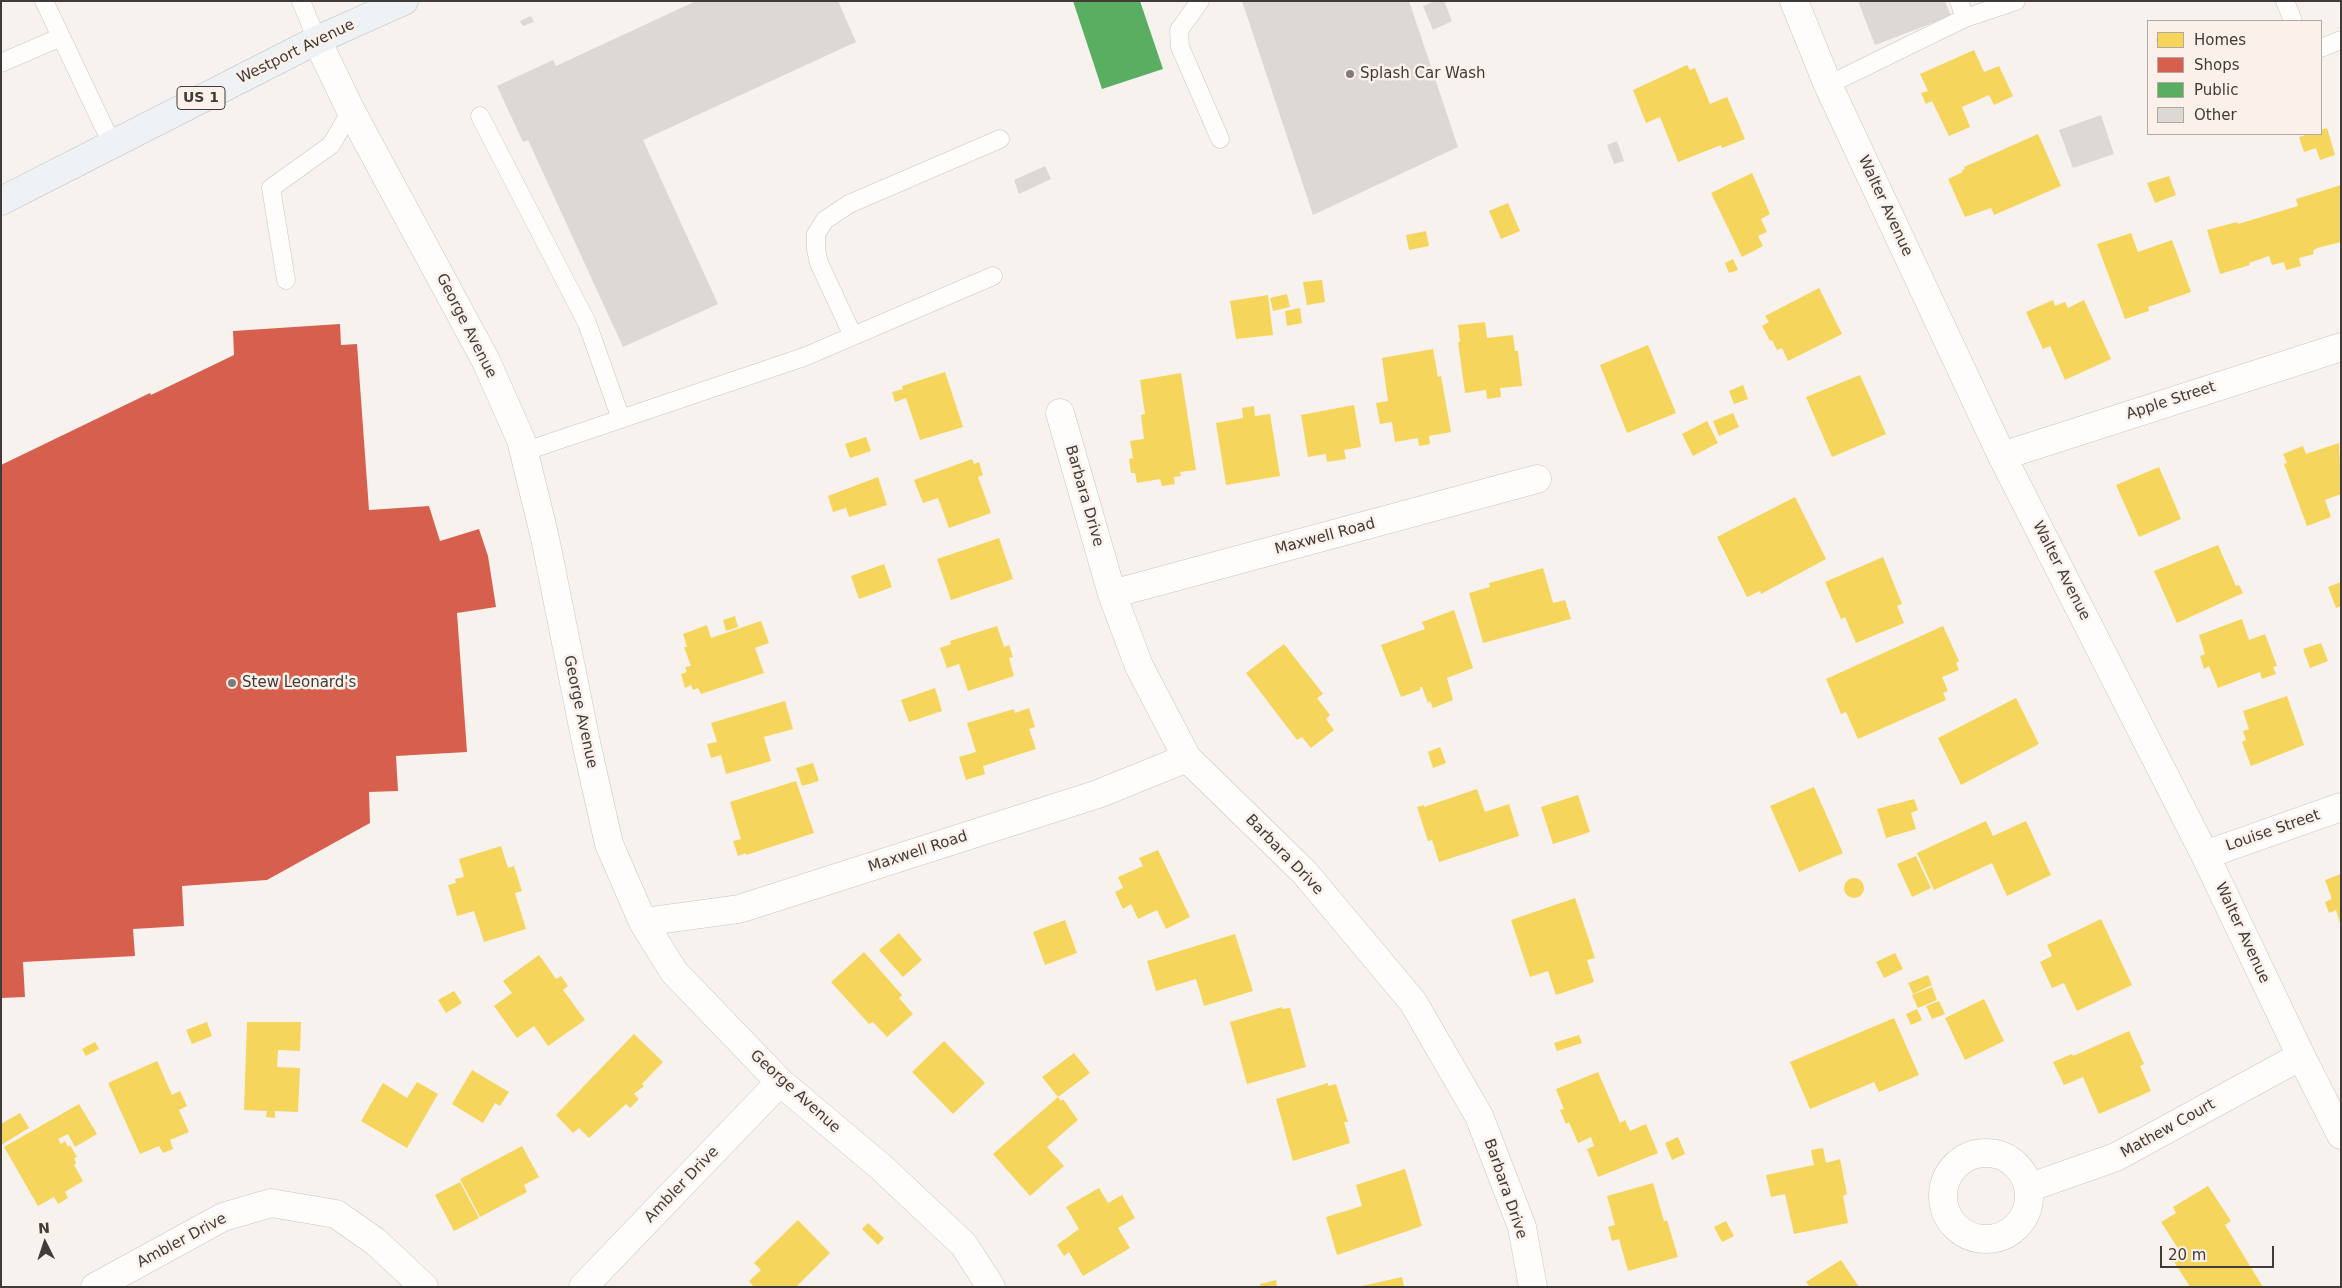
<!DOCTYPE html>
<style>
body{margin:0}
#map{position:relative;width:2342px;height:1288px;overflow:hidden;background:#f7f2ee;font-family:"DejaVu Sans",sans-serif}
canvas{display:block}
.frame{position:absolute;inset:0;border:2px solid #3f3b38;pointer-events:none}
.legend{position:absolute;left:2147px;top:20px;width:175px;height:115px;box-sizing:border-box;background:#fbf1ea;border:1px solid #b0a8a3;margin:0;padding:6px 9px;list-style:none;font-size:15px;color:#3f3b38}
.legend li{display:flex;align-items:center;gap:10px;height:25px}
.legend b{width:25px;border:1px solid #b0a8a3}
.north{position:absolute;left:20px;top:1218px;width:50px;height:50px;-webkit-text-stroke:4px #fbf1ea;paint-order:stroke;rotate:356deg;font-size:14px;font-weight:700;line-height:20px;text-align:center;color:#3f3b38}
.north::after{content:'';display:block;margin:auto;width:18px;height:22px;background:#3f3b38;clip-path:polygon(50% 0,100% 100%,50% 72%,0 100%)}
.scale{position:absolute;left:2160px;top:1246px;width:114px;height:22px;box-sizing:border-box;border:2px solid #3f3b38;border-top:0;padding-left:6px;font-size:15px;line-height:18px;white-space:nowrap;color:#3f3b38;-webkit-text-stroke:4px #fbf1ea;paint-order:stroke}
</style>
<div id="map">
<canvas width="2342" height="1288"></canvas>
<div class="frame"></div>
<ul class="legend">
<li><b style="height:14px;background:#f6d55c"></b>Homes</li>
<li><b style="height:14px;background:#d6604d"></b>Shops</li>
<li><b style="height:14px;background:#5aae61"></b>Public</li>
<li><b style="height:14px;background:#dcd8d5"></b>Other</li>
</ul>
<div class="north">N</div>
<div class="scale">20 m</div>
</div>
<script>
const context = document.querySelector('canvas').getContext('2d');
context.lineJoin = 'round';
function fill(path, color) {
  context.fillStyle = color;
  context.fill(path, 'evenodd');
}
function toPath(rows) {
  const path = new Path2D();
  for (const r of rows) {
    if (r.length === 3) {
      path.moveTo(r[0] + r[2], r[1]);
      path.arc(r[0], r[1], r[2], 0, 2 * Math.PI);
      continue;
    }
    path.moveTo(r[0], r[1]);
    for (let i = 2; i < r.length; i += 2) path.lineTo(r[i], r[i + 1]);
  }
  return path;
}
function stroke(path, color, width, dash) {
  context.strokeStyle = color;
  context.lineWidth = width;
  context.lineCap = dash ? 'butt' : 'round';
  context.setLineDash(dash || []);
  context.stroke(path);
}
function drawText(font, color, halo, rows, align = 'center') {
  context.font = font + ' "DejaVu Sans",sans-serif';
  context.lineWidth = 5;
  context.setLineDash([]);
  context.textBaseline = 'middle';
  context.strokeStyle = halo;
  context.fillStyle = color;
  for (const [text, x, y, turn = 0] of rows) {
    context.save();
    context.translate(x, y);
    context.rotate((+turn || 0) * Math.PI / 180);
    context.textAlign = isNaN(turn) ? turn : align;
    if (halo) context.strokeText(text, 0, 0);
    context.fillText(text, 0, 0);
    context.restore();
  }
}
fill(toPath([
 [1974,50,1984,72,1999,66,2013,96,1994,105,1989,95,1962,107,1970,127,1949,136,1932,101,1926,104,1921,93,1928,91,1920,74],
 [1687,65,1690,70,1695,68,1710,104,1727,97,1745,139,1722,148,1721,145,1678,162,1660,117,1646,123,1633,90],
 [2327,128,2335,155,2320,160,2316,148,2304,152,2299,137,2309,134,2321,134,2321,130],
 [2038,134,2061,186,1994,215,1991,208,1965,217,1948,179,1963,172,1961,171,1965,169,1964,167],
 [1752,173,1770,214,1761,219,1767,232,1758,236,1763,246,1742,257,1711,193],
 [2169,176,2176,195,2155,203,2147,183],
 [2341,185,2341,242,2317,248,2313,251,2314,254,2299,258,2301,266,2286,270,2284,262,2272,265,2269,256,2249,263,2250,265,2220,274,2207,230,2237,222,2238,224,2298,206,2296,199],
 [1508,203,1520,231,1501,239,1489,211],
 [1426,231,1429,246,1409,250,1406,235],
 [2131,233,2138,252,2172,240,2191,292,2148,307,2149,311,2125,319,2097,244],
 [1733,259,1738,270,1729,273,1725,263],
 [1322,280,1325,302,1307,305,1303,282],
 [1819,288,1842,334,1788,361,1782,348,1777,350,1772,340,1770,341,1762,326,1769,322,1765,316],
 [1287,294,1290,307,1273,311,1270,298],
 [1268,295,1273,335,1236,339,1230,301],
 [2053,300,2055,306,2065,302,2068,308,2084,300,2111,359,2065,380,2050,346,2043,349,2026,312],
 [1300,308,1302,323,1287,326,1285,311],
 [1485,322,1487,338,1513,335,1515,351,1518,351,1522,386,1500,388,1501,397,1487,399,1486,390,1465,393,1458,342,1460,342,1458,325],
 [1648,345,1676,413,1627,433,1600,365],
 [1433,349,1438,377,1441,376,1451,432,1429,436,1430,444,1419,446,1418,438,1395,442,1392,422,1380,424,1376,403,1388,401,1382,358],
 [945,372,963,427,920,440,906,398,895,402,892,392,903,389,902,386],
 [1181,373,1196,470,1180,472,1181,476,1174,477,1175,484,1162,486,1160,479,1137,483,1135,473,1131,473,1129,459,1133,458,1130,441,1144,439,1141,415,1145,414,1140,380],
 [1860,375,1886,434,1832,457,1806,397],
 [1743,385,1748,399,1734,404,1729,391],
 [1354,405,1361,447,1344,450,1346,459,1327,462,1326,454,1308,457,1301,415],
 [1254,406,1255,416,1270,414,1280,476,1226,485,1216,423,1243,418,1242,408],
 [1733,413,1739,427,1719,436,1713,421],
 [1707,421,1718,443,1693,456,1682,434],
 [866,437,871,451,850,458,845,444],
 [2339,443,2341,494,2325,500,2331,517,2307,526,2284,464,2287,463,2283,454,2303,446,2306,454],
 [972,459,974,464,979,462,983,475,978,477,991,513,949,528,938,498,923,503,914,480],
 [2159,467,2181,519,2139,537,2116,485],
 [878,477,887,505,849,517,846,508,833,512,828,496],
 [1795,497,1826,559,1761,594,1760,591,1747,597,1717,537],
 [999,538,1013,579,951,600,937,559],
 [2218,545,2236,586,2239,585,2243,593,2177,623,2154,571],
 [1883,557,1902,604,1897,606,1904,623,1856,643,1845,617,1841,619,1825,582],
 [884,564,892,587,859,599,851,576],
 [1543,568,1553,603,1565,600,1571,619,1483,643,1469,593,1490,587,1489,583],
 [2341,582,2341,606,2336,608,2328,587],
 [1454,610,1473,668,1447,678,1453,700,1433,708,1430,701,1428,703,1422,687,1420,687,1420,690,1401,697,1381,645,1425,629,1422,622],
 [735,616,738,627,726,631,723,620],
 [2242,619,2249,640,2265,634,2277,666,2273,667,2276,674,2262,679,2260,672,2218,688,2209,666,2204,669,2200,656,2205,654,2199,635],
 [761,621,769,643,755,648,764,673,701,694,698,688,693,690,691,685,685,688,681,674,687,672,685,667,691,666,684,647,687,647,683,634,707,625,711,638],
 [997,626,1004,647,1009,645,1013,657,1009,658,1014,676,968,691,959,664,947,668,940,648,951,644,950,641],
 [1943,626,1959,661,1956,663,1959,670,1942,677,1948,691,1943,693,1946,700,1858,739,1846,712,1841,714,1826,679],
 [2321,643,2328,661,2310,668,2303,649],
 [1284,644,1323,694,1317,698,1330,715,1326,719,1334,730,1311,748,1302,737,1297,740,1246,673],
 [935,688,942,711,909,722,901,700],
 [2287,696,2304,745,2251,766,2242,742,2246,740,2243,731,2249,729,2243,711],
 [2016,698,2039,744,1961,785,1938,738],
 [785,701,793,729,764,737,771,761,726,774,721,755,711,758,707,744,717,742,711,723],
 [1029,708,1035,727,1029,729,1036,749,983,766,985,774,966,780,959,757,976,752,967,723,1014,709,1015,713],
 [1440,747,1446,763,1433,768,1428,752],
 [813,763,819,781,802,786,796,768],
 [796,781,814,833,746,855,746,853,738,856,733,841,741,839,730,802],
 [1814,787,1843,853,1799,872,1770,806],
 [1477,789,1485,812,1509,804,1519,836,1439,862,1432,840,1428,841,1417,807,1424,805,1424,807],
 [1578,795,1590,832,1553,844,1541,807],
 [1914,799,1918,810,1911,813,1916,829,1886,838,1877,809],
 [1986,821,1993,836,2026,821,2051,875,2007,896,1992,863,1934,890,1917,853],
 [501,846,508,868,514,866,522,891,515,893,526,929,484,942,474,911,457,916,448,885,456,883,455,879,464,877,459,859],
 [1158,850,1190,917,1166,929,1157,910,1138,919,1131,904,1123,909,1115,892,1123,888,1118,877,1143,866,1139,858],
 [1916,856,1931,888,1912,897,1897,864],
 [2341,874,2341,922,2340,923,2336,910,2329,913,2325,902,2332,899,2325,880],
 [1854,888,10],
 [1575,898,1595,958,1587,960,1594,982,1556,995,1548,971,1530,977,1511,920],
 [2101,919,2132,985,2077,1011,2064,983,2052,988,2040,962,2052,956,2047,945],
 [1065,920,1077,953,1045,965,1033,932],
 [899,933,922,960,903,977,879,950],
 [1235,934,1253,991,1204,1006,1196,979,1156,991,1147,961],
 [864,952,902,995,899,998,913,1014,887,1037,873,1022,869,1024,831,982],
 [1895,953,1903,969,1884,978,1876,962],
 [539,955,556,979,561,976,568,986,563,990,585,1020,548,1046,534,1026,517,1038,494,1006,512,993,503,981],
 [1928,975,1932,985,1913,994,1908,983],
 [1932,987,1937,1000,1918,1008,1912,995],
 [454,991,462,1003,446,1013,438,1000],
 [1984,999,2004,1041,1965,1060,1945,1018],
 [1939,1001,1945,1014,1932,1019,1926,1006],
 [1282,1007,1282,1009,1290,1008,1306,1067,1247,1084,1230,1022],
 [1917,1009,1922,1020,1911,1025,1906,1014],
 [1894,1018,1919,1075,1879,1092,1874,1082,1810,1109,1790,1062],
 [207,1022,212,1036,192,1044,186,1030],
 [247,1022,301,1022,300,1051,278,1050,277,1067,300,1068,298,1112,275,1111,275,1118,266,1117,267,1111,244,1110],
 [2129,1031,2144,1064,2140,1066,2151,1091,2099,1114,2083,1077,2064,1085,2053,1062,2072,1054,2073,1056],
 [634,1034,663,1062,642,1084,644,1086,634,1094,639,1099,630,1108,626,1104,589,1138,579,1128,573,1133,556,1115],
 [1579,1035,1582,1043,1557,1051,1554,1043],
 [944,1041,985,1083,953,1114,912,1072],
 [95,1042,99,1049,86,1056,82,1049],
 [1074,1053,1090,1073,1058,1097,1042,1077],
 [157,1061,172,1095,180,1091,187,1106,179,1110,189,1132,170,1140,173,1149,163,1153,159,1146,140,1154,108,1083],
 [472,1070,509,1092,500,1106,495,1103,483,1123,452,1104],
 [1598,1072,1620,1123,1625,1120,1630,1131,1646,1124,1658,1153,1598,1177,1587,1149,1594,1146,1591,1137,1578,1143,1569,1122,1566,1124,1560,1110,1564,1109,1556,1089],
 [417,1082,438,1094,407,1148,361,1121,383,1083,407,1098],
 [1328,1083,1328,1086,1336,1084,1348,1122,1344,1122,1350,1143,1293,1161,1276,1099],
 [1058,1097,1061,1101,1063,1099,1078,1120,1047,1147,1064,1166,1030,1196,993,1154],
 [79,1104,97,1134,75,1147,68,1134,58,1139,61,1144,65,1141,68,1147,70,1145,77,1157,74,1158,76,1163,74,1165,83,1181,65,1192,68,1198,58,1204,54,1197,38,1206,4,1147],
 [20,1113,29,1128,1,1145,1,1124],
 [1678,1137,1685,1154,1672,1160,1665,1143],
 [522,1146,539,1177,524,1185,527,1192,480,1217,460,1179],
 [1823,1148,1826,1163,1840,1159,1847,1194,1843,1196,1848,1223,1794,1234,1785,1194,1771,1197,1766,1175,1814,1165,1811,1150],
 [1405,1169,1422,1226,1337,1255,1326,1217,1362,1206,1356,1185],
 [460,1182,479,1218,454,1231,435,1195],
 [1653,1183,1664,1221,1667,1220,1678,1257,1628,1271,1619,1239,1612,1241,1608,1227,1615,1225,1607,1196],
 [2208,1186,2231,1221,2225,1225,2263,1287,2190,1287,2170,1255,2179,1250,2161,1222,2176,1213,2173,1207],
 [1099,1188,1108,1203,1122,1195,1135,1218,1118,1228,1130,1248,1083,1276,1069,1252,1064,1256,1057,1245,1079,1229,1066,1207],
 [798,1220,830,1253,796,1287,754,1287,749,1281,761,1270,754,1263],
 [1726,1221,1734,1236,1722,1242,1714,1227],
 [868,1223,884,1238,878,1245,862,1229],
 [1841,1260,1859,1287,1810,1287,1806,1282],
 [1402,1277,1404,1287,1362,1287,1362,1286],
 [1276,1280,1277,1287,1261,1287,1260,1284]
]), '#f6d55c');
fill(toPath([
 [340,324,341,345,357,344,369,510,429,506,440,541,479,529,488,556,496,607,457,613,467,752,396,756,398,791,369,792,370,823,267,880,182,886,184,926,133,929,135,956,23,962,25,997,1,998,1,465,150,393,151,395,234,355,233,331]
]), '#d6604d');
fill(toPath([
 [1073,1,1140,1,1163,69,1102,89]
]), '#5aae61');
fill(toPath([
 [696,1,838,1,856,42,643,140,718,304,623,347,528,140,523,142,497,86,553,60,556,66],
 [1242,1,1409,1,1458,147,1313,215],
 [1435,1,1444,1,1452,21,1433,30,1423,6],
 [1858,1,1945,1,1951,16,1875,45],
 [531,16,534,22,523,26,520,21],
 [2101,115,2114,154,2073,168,2059,130],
 [1617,141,1624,161,1614,164,1607,145],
 [1045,166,1051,179,1019,194,1014,180]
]), '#dcd8d5');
const service = toPath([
 [44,1,112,144],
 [301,1,317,40],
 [1200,1,1179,30,1180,47,1220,139],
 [1959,1,1965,18],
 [2285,1,2293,21],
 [2321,48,2341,40],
 [1,63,61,37],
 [1828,85,1965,18,2016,1],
 [480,116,587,323,621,419],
 [286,280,271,188,331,145,351,111],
 [853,336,819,263,816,249,816,234,825,220,849,204,1000,139],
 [523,452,804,357,993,276]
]);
const minor = toPath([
 [1794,1,1828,85,2002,456,2205,855,2301,1056,2341,1135],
 [317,40,351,111,486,361,521,440,545,538,587,747,609,844,643,922,674,972,780,1082,881,1167,964,1245,991,1287],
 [1060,413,1112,594,1139,666,1187,758,1305,873,1413,1002,1479,1116,1522,1227,1533,1287],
 [2002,456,2341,347],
 [1112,594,1537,479],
 [2205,855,2341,807],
 [643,922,739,909,1098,794,1187,758],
 [1986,1196,43],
 [2028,1188,2116,1157,2301,1056],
 [95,1287,223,1217,271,1203,336,1214,376,1242,424,1287],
 [583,1287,780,1082]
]);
const primary = toPath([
 [1,201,317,40,404,1]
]);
stroke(service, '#c8c4c1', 19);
stroke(minor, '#c8c4c1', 29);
stroke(primary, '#babfc4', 29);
stroke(service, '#fefdfc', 18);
stroke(minor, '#fefdfc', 28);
stroke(primary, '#eef2f5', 28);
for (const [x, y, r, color] of [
 [1350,74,5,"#7f7b78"],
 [232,683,5,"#7f7b78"]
]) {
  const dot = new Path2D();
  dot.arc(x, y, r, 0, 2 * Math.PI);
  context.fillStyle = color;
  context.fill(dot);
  stroke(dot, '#fbf1ea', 2);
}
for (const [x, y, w] of [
 [201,98,48]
]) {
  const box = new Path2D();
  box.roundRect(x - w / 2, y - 11.5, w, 23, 4);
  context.fillStyle = '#fbf1ea';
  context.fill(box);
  stroke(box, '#3f3b38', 1);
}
drawText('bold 14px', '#3f3b38', null, [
 ["US 1",201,98]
]);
drawText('15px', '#3f3b38', '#fbf1ea', [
 ["Westport Avenue",296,52,-26],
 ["Walter Avenue",1885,206,65],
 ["George Avenue",466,326,63],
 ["Apple Street",2171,401,-18],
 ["Barbara Drive",1084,496,74],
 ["Maxwell Road",1325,537,-15],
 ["Walter Avenue",2061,571,63],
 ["George Avenue",580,712,78],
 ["Louise Street",2273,831,-19],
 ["Maxwell Road",918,852,-18],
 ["Barbara Drive",1284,855,46],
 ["Walter Avenue",2242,933,65],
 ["George Avenue",795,1092,42],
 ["Mathew Court",2168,1129,-29],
 ["Ambler Drive",682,1185,-46],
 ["Barbara Drive",1505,1189,71],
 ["Ambler Drive",182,1241,-28]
]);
drawText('15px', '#3f3b38', '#fbf1ea', [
 ["Splash Car Wash",1360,74],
 ["Stew Leonard's",242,683]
], 'left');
</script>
